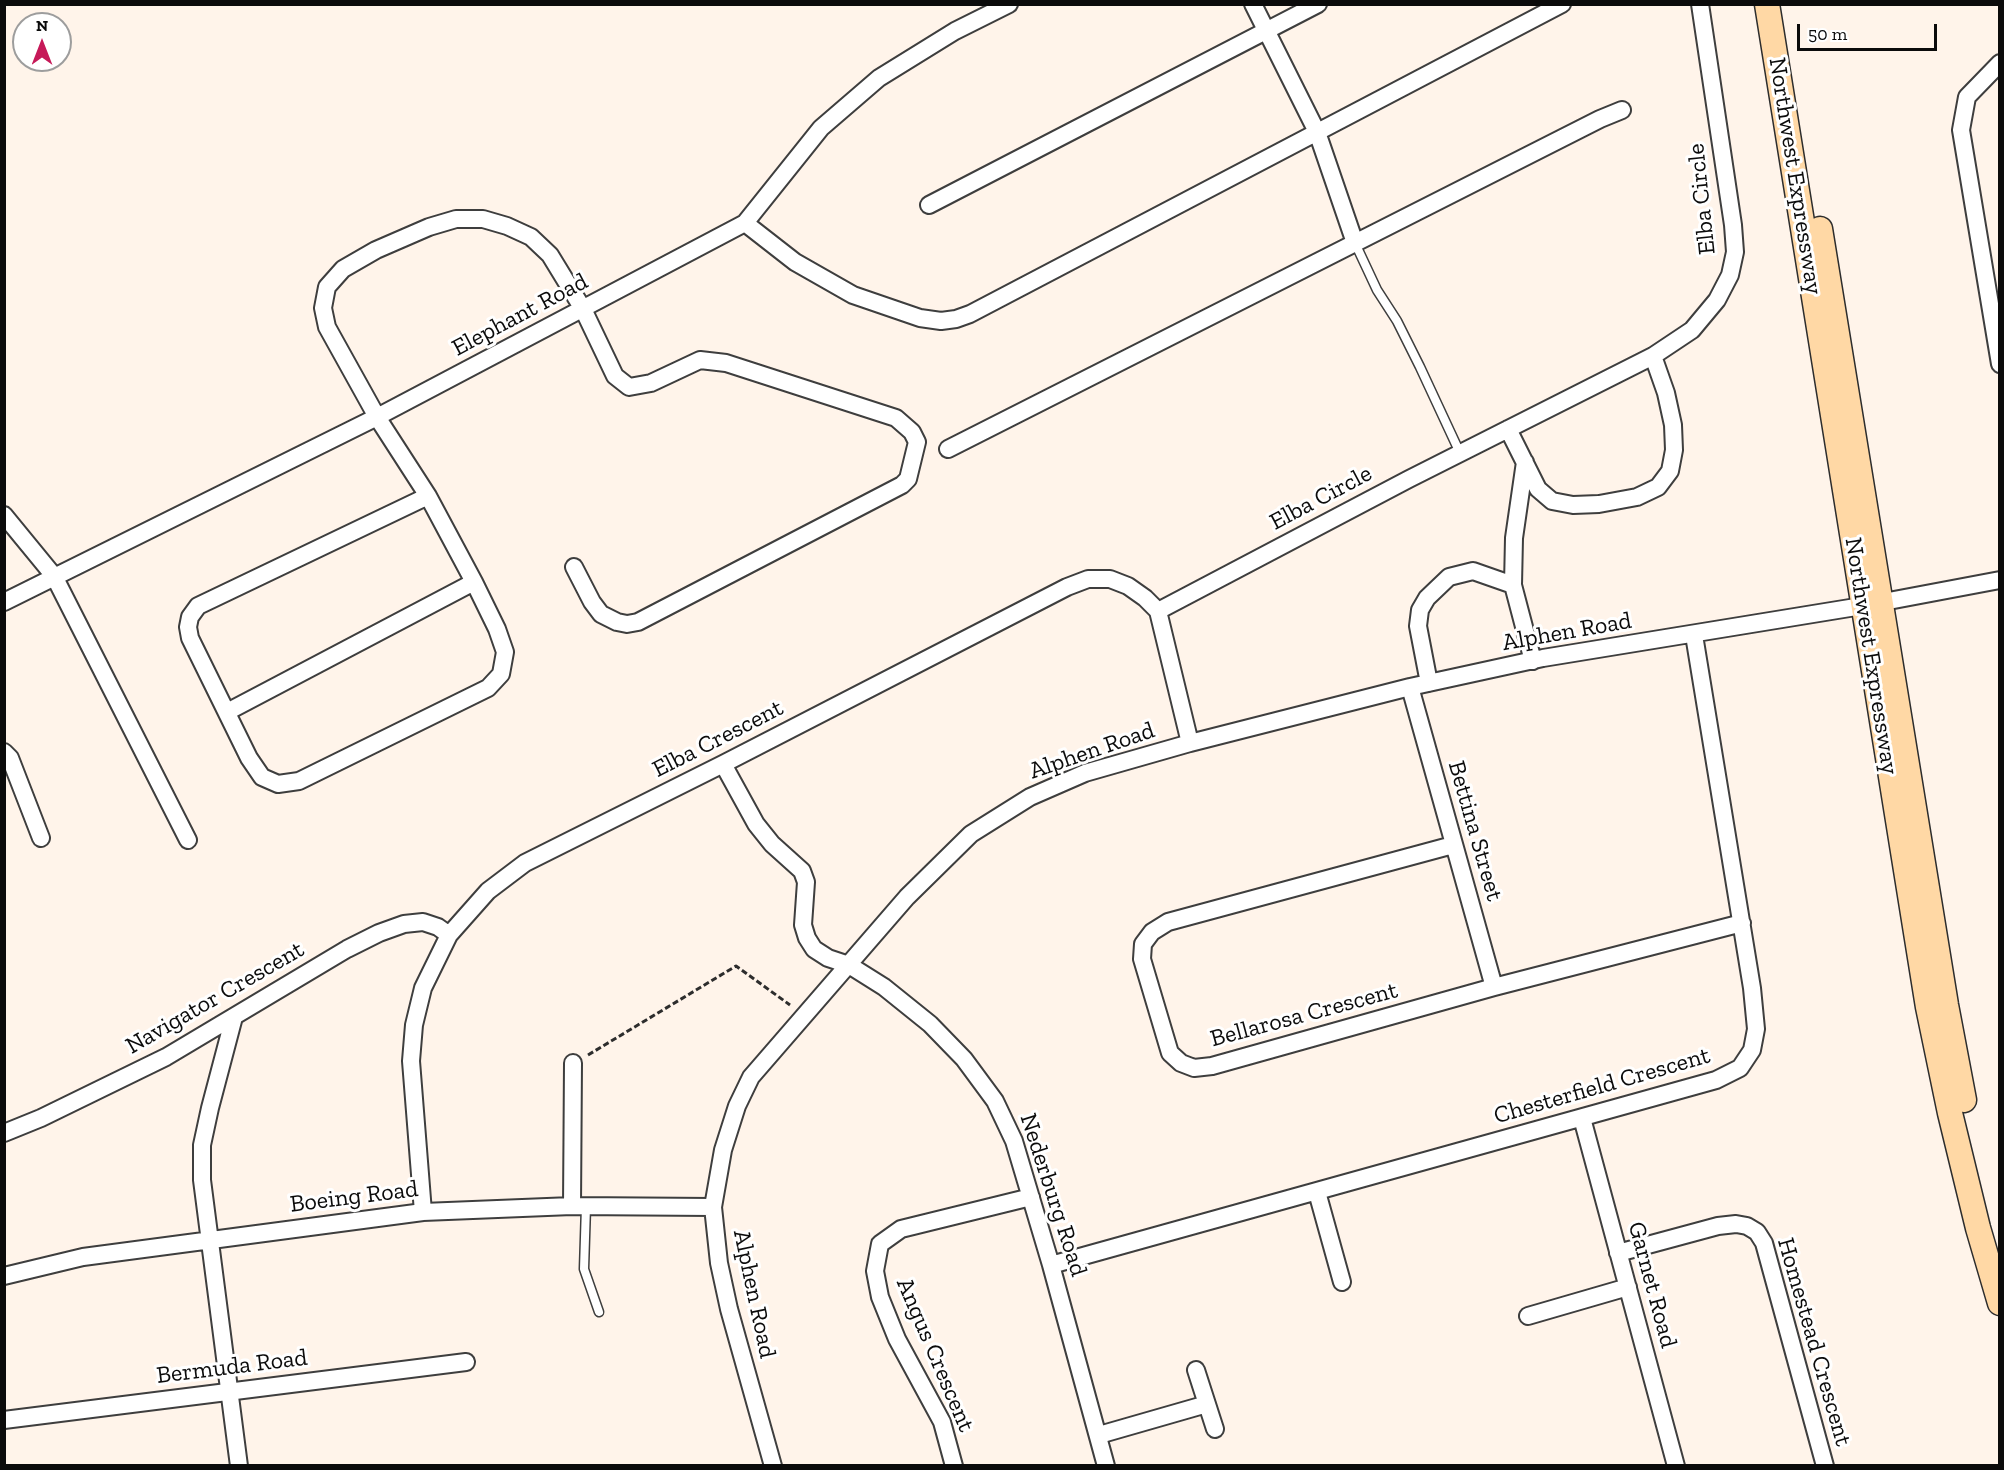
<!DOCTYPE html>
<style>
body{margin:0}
#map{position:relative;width:2004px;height:1470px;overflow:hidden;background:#fff4ea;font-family:"Zilla Slab",serif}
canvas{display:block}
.frame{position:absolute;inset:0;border:6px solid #0b0b0b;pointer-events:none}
.north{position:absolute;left:12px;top:12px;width:60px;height:60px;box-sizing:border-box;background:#fff;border:2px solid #9d9d9d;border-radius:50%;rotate:0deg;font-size:16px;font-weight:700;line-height:24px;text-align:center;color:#0b0b0b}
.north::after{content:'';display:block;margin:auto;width:21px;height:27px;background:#c61958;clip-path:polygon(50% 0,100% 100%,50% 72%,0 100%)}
.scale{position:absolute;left:1797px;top:24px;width:140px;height:27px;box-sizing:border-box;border:3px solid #0b0b0b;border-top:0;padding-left:8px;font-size:18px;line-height:21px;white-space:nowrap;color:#0b0b0b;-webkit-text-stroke:4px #fff;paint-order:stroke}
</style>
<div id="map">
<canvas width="2004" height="1470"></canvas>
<div class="frame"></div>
<div class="north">N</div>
<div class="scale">50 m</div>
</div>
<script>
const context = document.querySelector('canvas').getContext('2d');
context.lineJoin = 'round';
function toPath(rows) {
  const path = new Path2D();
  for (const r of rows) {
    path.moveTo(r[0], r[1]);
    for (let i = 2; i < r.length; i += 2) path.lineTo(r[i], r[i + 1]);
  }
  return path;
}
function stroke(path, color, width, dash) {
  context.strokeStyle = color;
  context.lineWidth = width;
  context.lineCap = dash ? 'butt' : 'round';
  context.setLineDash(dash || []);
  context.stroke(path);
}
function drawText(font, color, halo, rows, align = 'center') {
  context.font = font + ' "Zilla Slab",serif';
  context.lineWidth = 6;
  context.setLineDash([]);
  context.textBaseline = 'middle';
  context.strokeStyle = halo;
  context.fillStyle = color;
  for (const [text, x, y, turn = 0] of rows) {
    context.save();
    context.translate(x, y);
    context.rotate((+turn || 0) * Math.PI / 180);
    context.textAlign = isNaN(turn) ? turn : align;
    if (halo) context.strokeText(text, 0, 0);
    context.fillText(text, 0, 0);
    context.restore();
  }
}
const service = toPath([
 [1355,243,1377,290,1397,321,1420,367,1460,453],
 [586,1206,584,1269,599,1312]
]);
const minor = toPath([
 [1253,4,1317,132,1355,243],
 [2000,63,1967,97,1961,130,2000,364],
 [929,205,1318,4],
 [745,223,795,262,853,295,920,318,941,321,956,319,970,314,1562,4],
 [1508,429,1538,489,1552,501,1573,505,1599,504,1637,497,1658,487,1670,471,1674,450,1673,425,1666,393,1653,356],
 [948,449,1600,119,1622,110],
 [1525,462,1514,538,1513,585,1533,661],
 [428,496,198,606,190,617,188,627,190,638,249,758,262,777,278,784,299,781,488,688,501,674,505,652,497,629,474,582,428,496,377,417,327,327,323,308,327,287,343,269,376,250,429,227,456,219,483,219,507,226,531,237,550,255,583,309,615,376,629,387,651,383,700,360,726,363,896,418,912,432,917,442,908,479,902,485,638,622,627,624,617,622,601,614,592,602,574,567],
 [4,515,54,576,188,840],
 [4,602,377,417,745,223,821,128,879,78,955,31,1009,4],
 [1158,611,1409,479,1653,356,1692,330,1717,300,1730,275,1735,252,1733,225,1700,4],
 [1429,683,1418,626,1420,610,1427,598,1449,577,1473,571,1513,585],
 [1410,687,1494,987],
 [227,712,474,582],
 [4,752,10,758,41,838],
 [723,764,756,824,772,844,802,871,806,882,803,925,807,938,814,949,828,958,849,965,884,987,930,1024,964,1059,995,1101,1014,1141,1051,1265,1106,1466],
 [1453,845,1168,922,1152,932,1143,944,1142,959,1170,1053,1181,1063,1194,1068,1212,1066,1494,987,1742,923],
 [234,1017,210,1108,202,1145,202,1180,239,1466],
 [1582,1118,1676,1466],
 [4,1133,41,1118,166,1057,347,949,379,933,404,924,423,922,438,927,449,935],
 [1317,1192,1342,1282],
 [572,1206,573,1063],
 [423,1212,411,1061,414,1025,423,988,449,935,488,891,525,863,723,764,1067,587,1088,579,1110,579,1128,586,1145,598,1158,611,1190,743],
 [1618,1253,1718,1226,1736,1224,1747,1226,1757,1232,1764,1243,1825,1466],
 [1051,1265,1716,1080,1740,1068,1752,1050,1756,1029,1752,988,1694,635],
 [4,1276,83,1257,423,1212,572,1206,713,1207],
 [1528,1316,1628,1287],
 [1196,1370,1215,1429],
 [4,1420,466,1362],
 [1099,1435,1207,1404],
 [773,1466,729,1309,719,1263,713,1207,723,1150,737,1106,751,1077,907,897,971,834,1030,797,1085,773,1190,743,1410,687,1543,658,1862,606,2000,580],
 [954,1466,942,1422,897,1339,880,1297,875,1271,880,1244,901,1229,1031,1197]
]);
const secondary = toPath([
 [1767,4,1928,1007,1950,1113,1978,1228,2000,1303],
 [1820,229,1946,1005,1964,1100]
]);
stroke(service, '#3e3e3e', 11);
stroke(minor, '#3e3e3e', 20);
stroke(secondary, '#2d2d2d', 27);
stroke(toPath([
 [588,1055,736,966,790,1005]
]), '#2d2d2d', 3, [6, 3]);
stroke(service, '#fff', 8);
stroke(minor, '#fff', 16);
stroke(secondary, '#ffd8a5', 24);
drawText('24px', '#0b0b0b', '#fff', [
 ["Northwest Expressway",1795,176,81],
 ["Elba Circle",1702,199,-96],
 ["Elephant Road",520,315,-28],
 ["Elba Circle",1321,498,-28],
 ["Alphen Road",1567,632,-10],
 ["Northwest Expressway",1871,656,81],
 ["Elba Crescent",718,739,-27],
 ["Alphen Road",1092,751,-19],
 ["Bettina Street",1475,831,74],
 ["Navigator Crescent",215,998,-30],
 ["Bellarosa Crescent",1304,1015,-15],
 ["Chesterfield Crescent",1602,1086,-16],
 ["Nederburg Road",1053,1195,72],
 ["Boeing Road",354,1197,-7],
 ["Garnet Road",1652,1285,75],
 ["Alphen Road",754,1294,78],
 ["Homestead Crescent",1814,1342,74],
 ["Angus Crescent",935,1355,67],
 ["Bermuda Road",232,1367,-7]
]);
</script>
